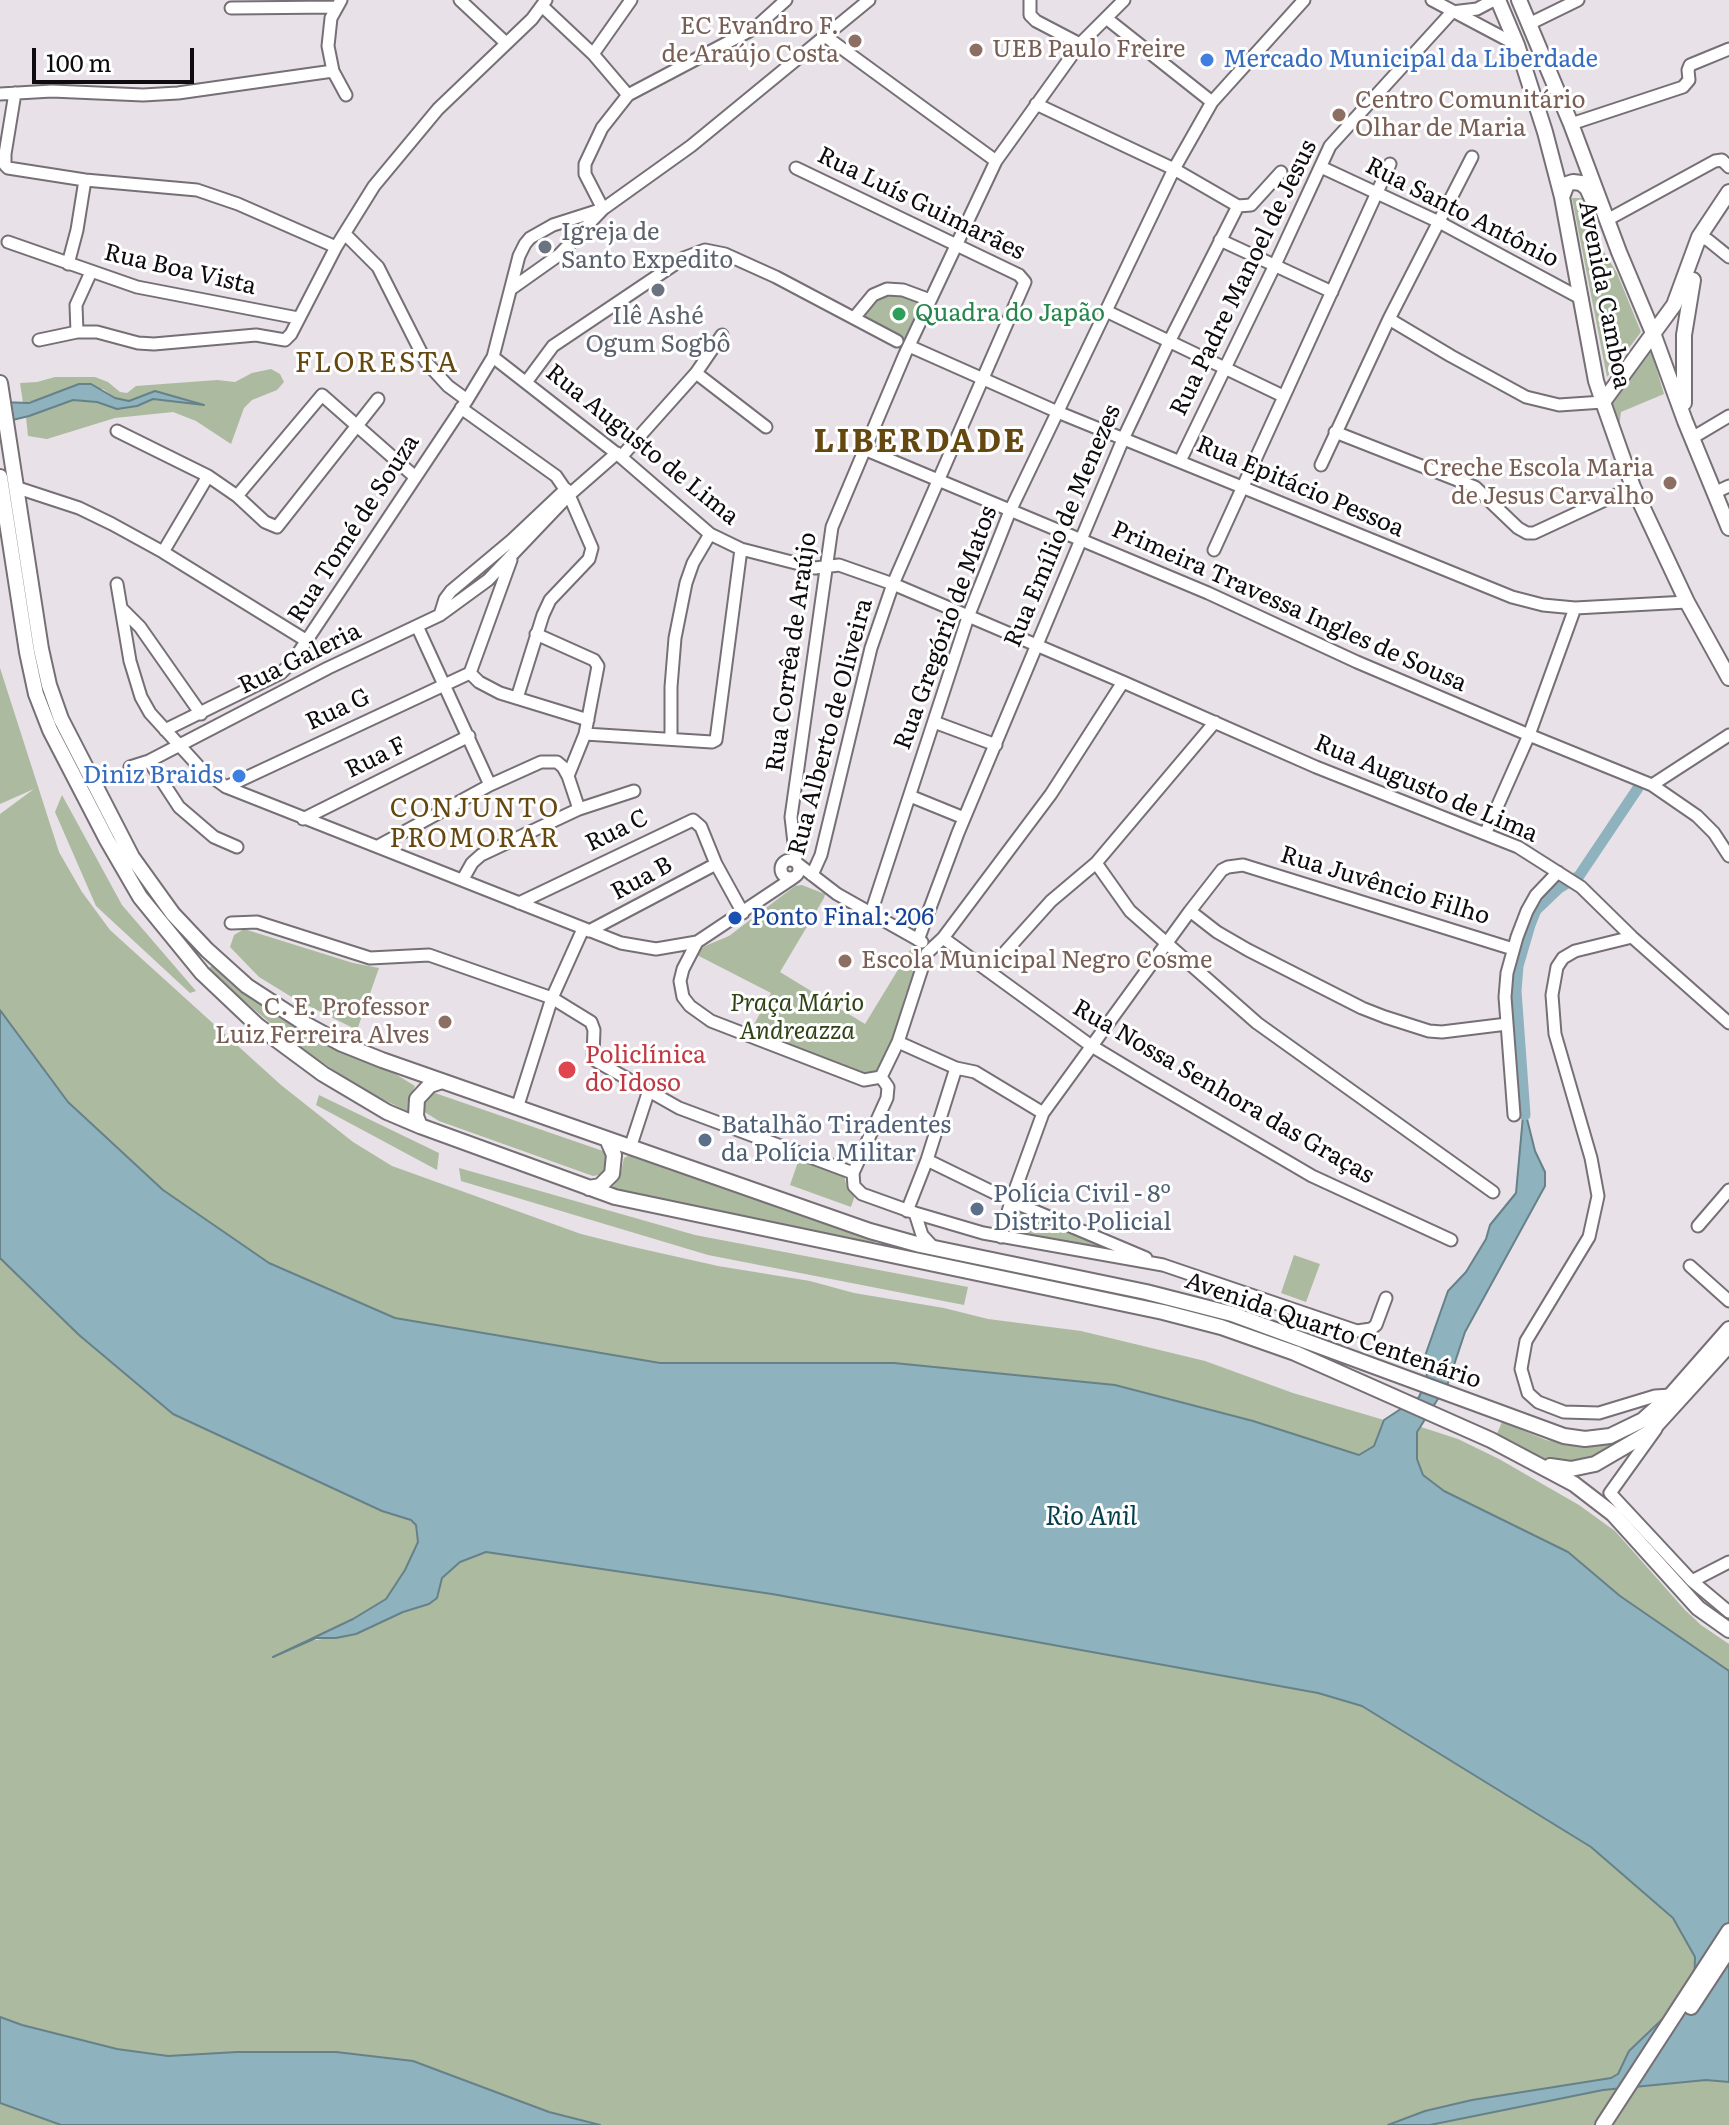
<!DOCTYPE html>
<meta charset="utf-8">
<style>
body{margin:0}
#map{position:relative;width:1729px;height:2125px;overflow:hidden;background:#e8e1e8;font-family:Literata,serif}
canvas{display:block}
.scale{position:absolute;left:32px;top:48px;width:162px;height:36px;box-sizing:border-box;border:4px solid #0d0b0d;border-top:0;padding-left:10px;font-size:24px;line-height:28px;white-space:nowrap;color:#0d0b0d;-webkit-text-stroke:6px #fff;paint-order:stroke}
</style>
<div id="map">
<canvas width="1729" height="2125"></canvas>
<div class="scale">100 m</div>
</div>
<script>
const context = document.querySelector('canvas').getContext('2d');
context.lineJoin = 'round';
function fill(path, color) {
  context.fillStyle = color;
  context.fill(path, 'evenodd');
}
function toPath(rows) {
  const path = new Path2D();
  for (const r of rows) {
    if (r.length === 3) {
      path.moveTo(r[0] + r[2], r[1]);
      path.arc(r[0], r[1], r[2], 0, 2 * Math.PI);
      continue;
    }
    path.moveTo(r[0], r[1]);
    for (let i = 2; i < r.length; i += 2) path.lineTo(r[i], r[i + 1]);
  }
  return path;
}
function stroke(path, color, width, dash) {
  context.strokeStyle = color;
  context.lineWidth = width;
  context.lineCap = dash ? 'butt' : 'round';
  context.setLineDash(dash || []);
  context.stroke(path);
}
function drawText(font, color, halo, rows, align = 'center') {
  context.font = font + ' Literata,serif';
  context.lineWidth = 6;
  context.setLineDash([]);
  context.textBaseline = 'middle';
  context.strokeStyle = halo;
  context.fillStyle = color;
  for (const [text, x, y, turn = 0] of rows) {
    context.save();
    context.translate(x, y);
    context.rotate((+turn || 0) * Math.PI / 180);
    context.textAlign = isNaN(turn) ? turn : align;
    if (halo) context.strokeText(text, 0, 0);
    context.fillText(text, 0, 0);
    context.restore();
  }
}
fill(toPath([
 [1572,198,1584,198,1601,247,1617,273,1641,332,1607,377],
 [890,291,922,301,904,339,861,317,871,302],
 [1650,347,1664,394,1621,412,1619,428,1612,409,1613,399],
 [271,369,280,374,284,382,277,390,252,400,244,408,231,444,196,421,173,412,115,418,47,439,28,436,26,417,73,400,97,402,117,409,137,406,153,399,198,404,155,391,129,401,115,398,103,389,65,389,46,398,23,403,20,383,37,382,55,377,95,377,108,382,120,392,127,393,136,386,217,380,235,382,252,373],
 [0,668,59,852,82,892,110,930,281,1085,353,1142,392,1166,581,1234,629,1246,718,1266,810,1281,854,1293,944,1308,988,1319,1081,1331,1205,1361,1293,1393,1384,1420,1374,1446,1359,1455,1253,1421,1115,1385,894,1363,660,1363,534,1342,395,1318,269,1263,163,1190,68,1102,0,1010,0,814,34,789,0,804],
 [62,795,122,905,196,991,190,993,96,906,55,812],
 [802,885,825,894,824,898,780,972,865,1024,910,950,913,947,920,952,920,962,905,996,891,1051,880,1070,870,1074,863,1073,750,1032,771,993,695,954,705,946,729,936,795,886],
 [244,929,353,963,379,968,357,1030,295,999,259,977,230,947,234,935],
 [213,965,274,1013,316,1038,397,1075,415,1086,409,1100,409,1112,364,1090,296,1045,223,983,209,968],
 [432,1092,603,1151,610,1162,604,1174,593,1176,439,1121,423,1111,424,1098],
 [319,1095,439,1153,437,1170,316,1105],
 [628,1156,636,1156,877,1240,871,1245,612,1188,620,1176,624,1158],
 [799,1159,844,1176,847,1187,855,1195,851,1207,790,1185],
 [459,1168,695,1235,968,1287,964,1305,708,1255,461,1181],
 [1016,1208,1123,1254,1013,1235,1012,1226],
 [1294,1255,1320,1264,1306,1302,1281,1293],
 [0,1258,79,1335,382,1511,411,1520,416,1525,418,1541,405,1570,386,1599,353,1619,302,1642,356,1634,403,1612,429,1604,437,1597,442,1578,460,1562,486,1552,772,1594,1318,1693,1362,1706,1591,1847,1673,1918,1695,1957,1694,1989,1629,2051,1619,2074,1611,2078,1472,2100,1425,2111,1388,2125,600,2125,549,2112,413,2061,336,2052,237,2052,168,2056,117,2049,22,2025,0,2017],
 [1502,1422,1546,1440,1582,1446,1599,1446,1628,1437,1608,1453,1578,1463,1550,1461,1496,1436],
 [1421,1427,1458,1439,1499,1459,1579,1505,1615,1531,1685,1610,1701,1625,1729,1644,1729,1671,1620,1596,1568,1552,1444,1491,1423,1475,1417,1459,1417,1433],
 [1706,2080,1729,2082,1729,2125,1431,2125,1603,2090],
 [0,2103,33,2115,61,2125,0,2125]
]), '#acbaa0');
const water = toPath([
 [79,384,91,384,115,398,129,401,155,391,204,405,153,399,137,406,117,409,97,402,73,400,29,416,0,423,0,402,29,403,79,384],
 [0,1010,68,1102,163,1190,269,1263,395,1318,660,1363,894,1363,1115,1385,1253,1421,1359,1455,1374,1446,1384,1420,1419,1397,1427,1379,1425,1356,1448,1291,1466,1272,1486,1239,1490,1225,1516,1193,1523,1116,1526,1115,1535,1151,1545,1172,1545,1186,1465,1332,1448,1383,1417,1432,1417,1459,1423,1475,1444,1491,1568,1552,1620,1596,1729,1671,1729,2082,1706,2080,1603,2090,1430,2125,1388,2125,1425,2111,1472,2100,1611,2078,1618,2074,1629,2051,1694,1989,1695,1957,1673,1918,1591,1847,1362,1706,1318,1693,772,1594,486,1552,460,1562,442,1578,437,1598,429,1604,403,1612,356,1634,336,1638,316,1638,273,1657,353,1619,386,1599,405,1570,418,1542,416,1525,411,1520,382,1511,173,1414,79,1335,0,1258,0,1010],
 [0,2017,22,2025,117,2049,168,2056,237,2052,336,2052,413,2061,549,2112,600,2125,61,2125,0,2103,0,2017]
]);
fill(water, '#8eb3be');
stroke(water, '#678189', 2);
stroke(toPath([
 [1525,1115,1516,991,1518,966,1530,925,1536,910,1559,888,1579,876,1638,788]
]), '#8eb3be', 11);
const minor = toPath([
 [341,0,331,18,328,46,333,71,346,95],
 [460,0,506,43],
 [1030,0,1030,15,1036,21,1080,44],
 [1432,0,1517,45],
 [542,6,593,54,628,95],
 [231,8,336,7],
 [1106,18,1212,102],
 [1529,24,1578,0],
 [825,36,996,161],
 [593,54,631,0],
 [15,93,5,154,5,165,8,168,85,180,197,190,238,204,336,247],
 [0,94,52,91,143,95,178,93,333,71],
 [1036,104,1174,169,1238,206],
 [1571,124,1683,87,1689,80,1688,70,1690,65,1729,49],
 [1321,167,1439,222,1582,299],
 [796,168,1019,275,1025,282,893,584,871,648,821,855,812,875],
 [1238,206,1251,205,1281,172],
 [603,209,585,174,585,164,602,128,628,95,755,28,786,0],
 [1607,220,1715,161,1722,160,1729,167],
 [345,234,378,267,426,362,448,386,467,400],
 [1699,237,1708,240,1729,257],
 [1220,240,1332,292],
 [8,242,137,287,298,318],
 [68,264,77,230,85,180],
 [511,289,559,255,603,209,691,146,869,0],
 [1106,311,1283,396],
 [854,318,873,295,887,289,903,290,930,300],
 [1389,319,1451,356,1526,397,1559,405,1603,402],
 [77,332,76,305,91,272],
 [39,340,77,332,97,332,138,343,154,344,256,335,285,340,291,334,336,247,374,186,438,109,532,19,546,0],
 [909,346,1060,413,1512,597,1543,605,1575,608,1687,602],
 [493,357,621,457,710,534,741,549,815,568,839,565,893,584,1123,682,1316,767,1518,847,1581,887,1632,937,1729,1023],
 [696,373,766,427],
 [527,381,553,346,684,258,705,250,725,254,776,277,897,341],
 [461,408,556,476,569,495,592,548,589,559,550,600,543,615,517,698],
 [117,431,208,476,237,496,265,522,277,527,378,399],
 [1335,432,1475,487,1518,528,1527,533,1534,533,1633,487],
 [1692,438,1729,416],
 [864,449,1208,593,1357,662,1529,735,1652,785,1697,816,1714,833,1729,856],
 [621,457,696,373,722,335],
 [1180,461,1274,267,1330,146,1452,12,1477,9,1494,0],
 [1321,465,1389,319,1472,157],
 [15,487,79,508,112,524,163,552,307,641],
 [1714,493,1729,486],
 [237,496,322,395,414,476],
 [1214,550,1390,164],
 [163,552,208,476],
 [117,584,130,661,141,697,150,713,201,769,226,787,621,943,656,949,697,942],
 [122,609,140,627,201,714],
 [440,615,445,599,451,591,512,540,566,489],
 [417,626,490,785],
 [536,634,594,660,598,666,585,734,568,776,579,809],
 [470,673,479,682,500,693,588,720],
 [470,673,511,560],
 [934,722,996,745],
 [165,730,281,673,293,661,467,400,493,357,519,256,525,244,530,238,553,225,603,209],
 [585,734,712,742,716,740,741,549],
 [671,739,671,687,675,638,686,583,693,563,710,534],
 [149,761,179,807,214,837,237,847],
 [130,767,149,761,328,668,440,615,488,580,569,495,617,453],
 [1652,785,1729,735],
 [226,787,470,673],
 [910,796,964,818],
 [303,819,469,736],
 [1486,832,1529,735,1575,608],
 [378,846,490,785,541,762,557,762,563,767,568,776],
 [790,869,9],
 [796,861,791,817,832,527,905,354,996,161,1080,44,1124,0],
 [1096,863,1130,911,1257,1023,1493,1192],
 [798,864,837,894,922,942],
 [793,878,697,942,683,969,680,981,683,997,690,1006,711,1021,864,1080,881,1077],
 [463,879,472,863,481,855,579,809,634,791],
 [519,903,693,820,701,827,716,864,743,913],
 [1190,911,1217,932,1248,950,1362,1008,1385,1017,1429,1031,1442,1032,1507,1024],
 [871,913,968,617,1010,511,1174,169,1212,102,1304,0],
 [231,923,257,922,370,958,429,955,552,998,591,1022,594,1030,593,1055,596,1061,679,1108,853,1173],
 [589,931,716,864],
 [1632,937,1575,951,1563,958,1557,967,1552,995,1555,1034,1591,1158,1598,1196,1589,1237,1526,1341,1521,1369,1528,1393,1538,1402,1564,1412,1599,1413,1655,1396,1671,1395],
 [943,938,1090,1045,1148,1080,1312,1176,1451,1240],
 [918,940,958,833,1124,437,1169,342,1238,206],
 [988,971,1051,901,1096,863,1215,722],
 [898,1042,956,1068,975,1072,1043,1113],
 [881,1077,888,1087,887,1098,853,1173,854,1186,862,1194,915,1213,983,1233,1163,1265,1357,1331,1371,1329,1376,1325,1386,1298],
 [881,1077,898,1042,927,953,943,938,1051,794,1123,682],
 [515,1107,519,1102,552,998,583,929],
 [1514,1115,1505,997,1507,973,1517,937,1527,911,1536,895,1558,872],
 [627,1146,632,1142,649,1090],
 [927,1160,1011,1201,1146,1258],
 [907,1211,927,1160,956,1068],
 [915,1213,922,1235,933,1247],
 [1698,1226,1729,1190],
 [1001,1237,1011,1201,1043,1113,1190,911,1222,870,1228,867,1243,865,1513,949],
 [1690,1266,1729,1301],
 [1656,1429,1610,1493,1692,1581,1729,1612],
 [1692,1581,1729,1562]
]);
const major = toPath([
 [1498,0,1517,45,1545,132,1562,197,1596,381,1603,402,1633,487,1687,602,1729,678],
 [1519,0,1571,124,1619,252,1653,333,1685,421,1729,528],
 [1562,197,1567,184,1573,182,1581,183,1587,188,1592,199],
 [0,383,41,649,49,685,61,719,132,857,173,914,207,950,247,986,307,1025,342,1044,382,1060,870,1231,920,1245,1146,1292,1232,1314,1564,1436,1585,1439,1610,1436,1643,1420,1671,1395,1729,1329],
 [1603,402,1674,305,1699,237,1729,192],
 [1684,403,1684,335,1693,280],
 [0,477,27,652,36,694,50,730,107,840,140,897,202,973,258,1026,323,1074,387,1112,420,1126,615,1197,1163,1312,1221,1327,1295,1353,1491,1440,1574,1484,1613,1514,1698,1608,1729,1630],
 [420,1126,416,1116,417,1099,430,1085,442,1081],
 [589,1188,600,1186,612,1174,614,1155,607,1139],
 [1550,1466,1571,1469,1595,1464,1650,1432,1729,1345],
 [1691,2007,1729,1949],
 [1603,2125,1729,1931]
]);
stroke(minor, '#767076', 15);
stroke(major, '#767076', 18);
stroke(minor, '#fff', 11);
stroke(major, '#fff', 14);
for (const [x, y, r, color] of [
 [855,41,8,"#8d6e63"],
 [976,50,8,"#8d6e63"],
 [1207,60,8,"#3f7fe0"],
 [1339,115,8,"#8d6e63"],
 [545,247,8,"#6b7280"],
 [658,290,8,"#6b7280"],
 [899,314,8,"#2e9e5b"],
 [1670,483,8,"#8d6e63"],
 [239,776,8,"#3f7fe0"],
 [735,918,8,"#1a4fb4"],
 [845,961,8,"#8d6e63"],
 [445,1022,8,"#8d6e63"],
 [567,1070,10,"#e0444e"],
 [705,1140,8,"#5c6f8a"],
 [977,1209,8,"#5c6f8a"]
]) {
  const dot = new Path2D();
  dot.arc(x, y, r, 0, 2 * Math.PI);
  context.fillStyle = color;
  context.fill(dot);
  stroke(dot, '#fff', 3);
}
drawText('24px', '#785e54', '#fff', [
 ["EC Evandro F.",839,27],
 ["de Araújo Costa",839,55],
 ["UEB Paulo Freire",992,50,"left"],
 ["Centro Comunitário",1355,101,"left"],
 ["Olhar de Maria",1355,129,"left"],
 ["Creche Escola Maria",1654,469],
 ["de Jesus Carvalho",1654,497],
 ["Escola Municipal Negro Cosme",861,961,"left"],
 ["C. E. Professor",429,1008],
 ["Luiz Ferreira Alves",429,1036]
], 'right');
drawText('24px', '#366cbe', '#fff', [
 ["Mercado Municipal da Liberdade",1223,60],
 ["Diniz Braids",223,776,"right"]
], 'left');
drawText('24px', '#0d0b0d', '#fff', [
 ["Rua Luís Guimarães",921,204,26],
 ["Rua Santo Antônio",1462,213,27],
 ["Rua Boa Vista",180,270,13],
 ["Rua Padre Manoel de Jesus",1244,278,-64],
 ["Avenida Camboa",1604,295,79],
 ["Rua Augusto de Lima",642,445,39],
 ["Rua Epitácio Pessoa",1300,487,23],
 ["Rua Emílio de Menezes",1063,526,-67],
 ["Rua Tomé de Souza",354,529,-57],
 ["Primeira Travessa Ingles de Sousa",1289,607,24],
 ["Rua Gregório de Matos",946,628,-70],
 ["Rua Corrêa de Araújo",792,652,-82],
 ["Rua Galeria",300,659,-26],
 ["Rua G",338,710,-25],
 ["Rua Alberto de Oliveira",831,727,-75],
 ["Rua F",376,758,-26],
 ["Rua Augusto de Lima",1426,789,23],
 ["Rua C",617,831,-26],
 ["Rua B",642,879,-28],
 ["Rua Juvêncio Filho",1385,886,17],
 ["Rua Nossa Senhora das Graças",1223,1092,30],
 ["Avenida Quarto Centenário",1333,1331,19]
]);
drawText('24px', '#5b616d', '#fff', [
 ["Igreja de",561,233],
 ["Santo Expedito",561,261],
 ["Ilê Ashé",658,317,"center"],
 ["Ogum Sogbô",658,345,"center"]
], 'left');
drawText('24px', '#27864d', '#fff', [
 ["Quadra do Japão",915,314]
], 'left');
drawText('24px', '#164399', '#fff', [
 ["Ponto Final: 206",751,918]
], 'left');
drawText('italic 24px', '#2f4316', '#fff', [
 ["Praça Mário",797,1004],
 ["Andreazza",797,1032]
]);
drawText('24px', '#be3a42', '#fff', [
 ["Policlínica",585,1056],
 ["do Idoso",585,1084]
], 'left');
drawText('24px', '#4e5e75', '#fff', [
 ["Batalhão Tiradentes",721,1126],
 ["da Polícia Militar",721,1154],
 ["Polícia Civil - 8º",993,1195],
 ["Distrito Policial",993,1223]
], 'left');
context.letterSpacing = '2px';
drawText('26px', '#64480f', '#fff', [
 ["CONJUNTO",475,809],
 ["PROMORAR",475,839]
]);
context.letterSpacing = '0px';
drawText('italic 26px', '#053f4c', '#fff', [
 ["Rio Anil",1091,1517]
]);
context.letterSpacing = '2px';
drawText('28px', '#64480f', '#fff', [
 ["FLORESTA",377,364]
]);
context.letterSpacing = '0px';
context.letterSpacing = '2px';
drawText('bold 32px', '#64480f', '#fff', [
 ["LIBERDADE",920,443]
]);
context.letterSpacing = '0px';
</script>
